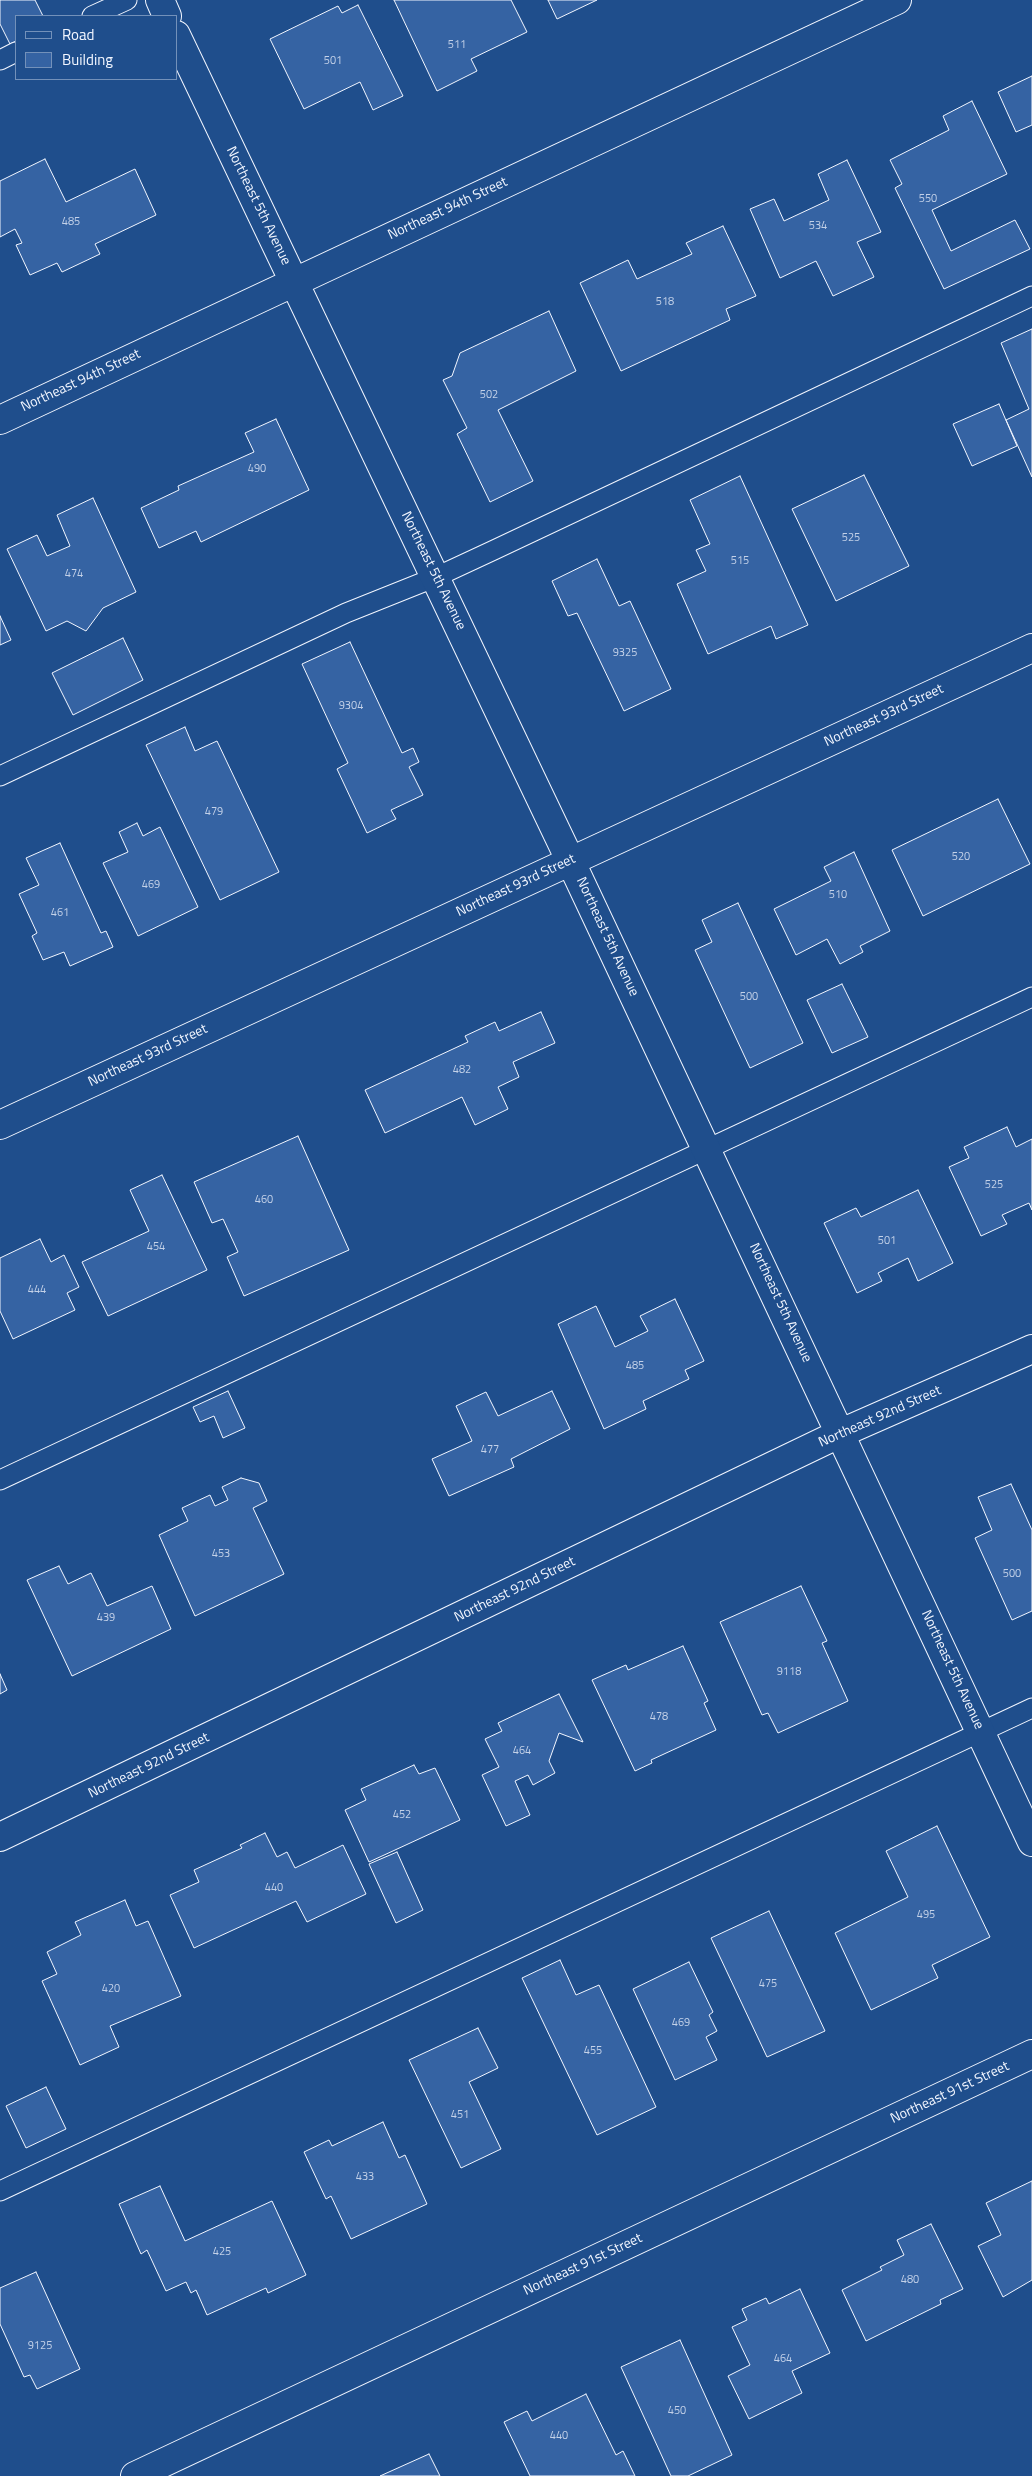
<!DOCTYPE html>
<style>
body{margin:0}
#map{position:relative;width:1032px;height:2476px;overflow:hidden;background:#1f4e8c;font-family:"Titillium Web",sans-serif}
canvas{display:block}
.legend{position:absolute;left:15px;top:15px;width:162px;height:65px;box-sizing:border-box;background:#1f4e8c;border:1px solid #7391ba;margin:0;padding:6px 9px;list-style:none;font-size:15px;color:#f2f6ff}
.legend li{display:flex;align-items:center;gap:10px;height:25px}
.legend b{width:25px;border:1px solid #7391ba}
</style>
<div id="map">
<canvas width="1032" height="2476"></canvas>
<ul class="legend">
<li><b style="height:6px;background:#1f4e8c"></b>Road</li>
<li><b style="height:14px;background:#3563a3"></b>Building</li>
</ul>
</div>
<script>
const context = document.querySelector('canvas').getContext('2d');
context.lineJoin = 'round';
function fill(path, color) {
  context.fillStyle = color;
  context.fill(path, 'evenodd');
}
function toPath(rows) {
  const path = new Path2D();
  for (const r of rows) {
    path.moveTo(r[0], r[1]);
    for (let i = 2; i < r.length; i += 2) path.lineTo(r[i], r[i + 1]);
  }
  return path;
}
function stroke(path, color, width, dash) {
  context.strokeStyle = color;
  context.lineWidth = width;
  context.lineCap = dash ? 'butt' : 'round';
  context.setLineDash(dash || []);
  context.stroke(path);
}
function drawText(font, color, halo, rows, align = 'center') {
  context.font = font + ' "Titillium Web",sans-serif';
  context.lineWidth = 4;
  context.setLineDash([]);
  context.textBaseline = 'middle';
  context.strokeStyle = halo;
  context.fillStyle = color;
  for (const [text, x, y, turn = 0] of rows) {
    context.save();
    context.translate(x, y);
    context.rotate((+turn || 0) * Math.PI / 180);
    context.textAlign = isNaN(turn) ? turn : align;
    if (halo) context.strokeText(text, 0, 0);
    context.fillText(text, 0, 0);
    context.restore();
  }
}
const building = toPath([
 [0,0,35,0,43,16,16,16,16,41,10,44,0,24,0,0],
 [394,0,511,0,527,32,471,59,477,71,437,91,394,0],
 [548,0,597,0,557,19,548,0],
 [358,5,403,96,373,110,360,82,304,109,270,39,338,6,342,13,358,5],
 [1032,76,1032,125,1016,132,998,92,1032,76],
 [972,101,1007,174,932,210,951,251,1015,220,1030,249,944,289,895,188,902,184,890,160,949,130,943,116,972,101],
 [45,159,66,202,135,169,156,215,95,244,100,254,62,272,57,263,30,275,16,245,22,243,15,229,0,237,0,181,45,159],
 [847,160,881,232,857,242,874,277,833,296,816,261,780,278,750,209,774,199,784,221,829,200,818,174,847,160],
 [723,226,756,296,726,309,730,320,621,371,580,283,628,260,637,279,692,254,686,243,723,226],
 [549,311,576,371,498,410,533,481,490,502,457,434,467,428,443,380,452,376,460,353,549,311],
 [1032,329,1032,477,1006,420,1029,409,1001,343,1032,329],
 [999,404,1017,446,972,466,953,424,999,404],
 [276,419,309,490,201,542,196,531,159,548,141,508,179,490,178,486,254,452,245,433,276,419],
 [864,475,909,566,836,601,792,509,864,475],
 [740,476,808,625,776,639,771,626,708,654,677,584,706,571,696,550,710,544,690,500,740,476],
 [93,498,136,592,103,608,86,631,67,621,46,631,7,549,37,535,47,556,70,546,57,515,93,498],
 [597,559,619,606,630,601,671,689,624,711,577,613,568,616,552,581,597,559],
 [0,616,11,640,0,645,0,616],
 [123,638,143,680,73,715,52,673,123,638],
 [350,642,402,753,413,748,419,762,409,767,423,795,391,810,396,819,367,833,337,769,348,763,302,664,350,642],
 [185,727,195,751,217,741,279,872,220,900,146,745,185,727],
 [998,799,1030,864,923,916,892,850,998,799],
 [137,823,143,836,160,827,198,907,138,936,103,863,128,852,119,832,137,823],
 [60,843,101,933,106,931,113,947,70,966,64,952,43,960,32,936,37,933,19,894,39,885,26,858,60,843],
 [854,852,890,931,860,946,863,952,840,964,827,939,796,955,774,909,831,881,824,867,854,852],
 [738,903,803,1043,750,1068,695,950,712,942,702,920,738,903],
 [842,984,868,1037,832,1053,807,1000,842,984],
 [541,1012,555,1043,513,1062,519,1077,498,1087,508,1109,475,1125,462,1097,385,1133,365,1090,468,1042,465,1036,495,1022,499,1031,541,1012],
 [1007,1127,1016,1147,1032,1139,1032,1210,1029,1203,1002,1215,1007,1224,981,1236,949,1167,969,1158,964,1147,1007,1127],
 [298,1136,349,1250,244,1296,227,1257,238,1252,223,1219,212,1223,194,1182,298,1136],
 [162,1175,207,1270,108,1316,82,1262,149,1231,130,1190,162,1175],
 [918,1190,953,1263,918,1281,908,1258,878,1273,882,1281,857,1293,824,1223,856,1208,861,1217,918,1190],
 [40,1239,51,1262,64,1255,79,1287,67,1293,75,1310,13,1339,0,1311,0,1258,40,1239],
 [675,1299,704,1361,685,1370,689,1379,643,1401,646,1409,604,1429,558,1324,596,1306,615,1347,648,1331,640,1316,675,1299],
 [228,1391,245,1428,223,1438,214,1416,200,1422,193,1407,228,1391],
 [552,1391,570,1429,511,1459,514,1467,449,1496,432,1459,472,1441,456,1406,486,1392,498,1416,552,1391],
 [241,1478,259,1483,267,1501,253,1508,284,1574,195,1616,159,1535,188,1521,182,1508,210,1495,215,1506,228,1500,222,1487,241,1478],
 [1011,1484,1032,1530,1032,1611,1012,1620,975,1538,992,1530,978,1497,1011,1484],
 [59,1566,68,1584,91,1573,107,1606,152,1586,171,1629,72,1676,27,1580,59,1566],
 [801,1586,827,1641,822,1643,848,1701,778,1733,768,1713,762,1715,720,1622,801,1586],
 [683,1646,708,1701,704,1703,716,1730,651,1760,652,1763,635,1771,592,1680,626,1665,628,1670,683,1646],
 [0,1674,7,1690,0,1694,0,1674],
 [559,1694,583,1742,559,1733,549,1761,555,1773,533,1785,528,1775,515,1781,530,1815,506,1826,482,1775,499,1767,485,1739,502,1731,498,1723,559,1694],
 [414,1765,419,1774,435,1768,460,1820,369,1862,345,1810,366,1800,361,1789,414,1765],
 [937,1826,990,1937,932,1965,938,1978,871,2010,835,1933,908,1897,886,1851,937,1826],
 [265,1833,277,1857,287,1852,295,1868,343,1845,366,1894,307,1922,296,1901,194,1948,170,1895,199,1882,194,1870,242,1848,240,1845,265,1833],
 [397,1852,423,1910,396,1923,369,1864,397,1852],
 [125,1900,136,1926,148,1921,181,1996,110,2026,119,2047,80,2065,42,1981,57,1974,47,1952,81,1935,75,1922,125,1900],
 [769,1911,825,2031,767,2057,711,1938,769,1911],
 [560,1960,576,1995,599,1985,656,2107,597,2135,522,1978,560,1960],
 [689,1962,713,2012,709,2015,717,2031,706,2037,717,2060,675,2080,633,1989,689,1962],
 [478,2028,498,2068,469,2082,501,2149,461,2168,409,2060,478,2028],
 [46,2087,66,2129,26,2148,6,2106,46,2087],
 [383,2122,399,2158,405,2155,427,2204,351,2239,331,2196,326,2199,304,2152,329,2140,332,2146,383,2122],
 [1032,2181,1032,2280,1003,2297,978,2246,1001,2235,986,2203,1032,2181],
 [160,2186,185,2241,272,2201,306,2275,268,2293,266,2288,207,2315,196,2290,191,2293,186,2282,166,2291,147,2250,141,2254,119,2204,160,2186],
 [931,2224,963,2289,940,2300,941,2304,866,2341,842,2290,882,2270,880,2267,904,2255,897,2240,931,2224],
 [36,2272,80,2369,37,2389,30,2375,24,2377,0,2324,0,2288,36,2272],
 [800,2289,830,2353,792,2371,802,2393,749,2419,728,2376,750,2365,732,2327,747,2320,742,2309,766,2298,769,2304,800,2289],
 [680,2340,732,2455,688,2476,671,2476,621,2367,680,2340],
 [586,2394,616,2455,623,2451,635,2476,530,2476,504,2422,527,2411,532,2421,586,2394],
 [429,2454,440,2476,380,2476,429,2454]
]);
fill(building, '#3563a3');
stroke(building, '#f2f6ff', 1);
const service = toPath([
 [92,16,127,0],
 [0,60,16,52],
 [0,776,346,613,436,577,494,550,1032,296],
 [0,1480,1032,997],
 [0,2191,1032,1708]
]);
const minor = toPath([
 [160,0,167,16],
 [176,35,570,860,1032,1842],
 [0,420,897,0],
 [0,1125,1032,648],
 [0,1837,841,1433,1032,1349],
 [135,2476,1032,2054]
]);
stroke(service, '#f2f6ff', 21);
stroke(minor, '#f2f6ff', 30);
stroke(service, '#1f4e8c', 19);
stroke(minor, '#1f4e8c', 28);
drawText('11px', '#c3d1e8', null, [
 ["511",457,45],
 ["501",333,61],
 ["550",928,199],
 ["485",71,222],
 ["534",818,226],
 ["518",665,302],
 ["502",489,395],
 ["490",257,469],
 ["525",851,538],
 ["515",740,561],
 ["474",74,574],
 ["9325",625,653],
 ["9304",351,706],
 ["479",214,812],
 ["520",961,857],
 ["469",151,885],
 ["510",838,895],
 ["461",60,913],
 ["500",749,997],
 ["482",462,1070],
 ["525",994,1185],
 ["460",264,1200],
 ["501",887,1241],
 ["454",156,1247],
 ["444",37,1290],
 ["485",635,1366],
 ["477",490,1450],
 ["453",221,1554],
 ["500",1012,1574],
 ["439",106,1618],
 ["9118",789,1672],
 ["478",659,1717],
 ["464",522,1751],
 ["452",402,1815],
 ["440",274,1888],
 ["495",926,1915],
 ["475",768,1984],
 ["420",111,1989],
 ["469",681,2023],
 ["455",593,2051],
 ["451",460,2115],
 ["433",365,2177],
 ["425",222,2252],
 ["480",910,2280],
 ["9125",40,2346],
 ["464",783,2359],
 ["450",677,2411],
 ["440",559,2436]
]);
drawText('14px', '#f2f6ff', '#1f4e8c', [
 ["Northeast 5th Avenue",258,206,64],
 ["Northeast 94th Street",448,209,-25],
 ["Northeast 94th Street",81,381,-25],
 ["Northeast 5th Avenue",433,571,64],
 ["Northeast 93rd Street",884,716,-25],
 ["Northeast 93rd Street",516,886,-25],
 ["Northeast 5th Avenue",607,937,65],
 ["Northeast 93rd Street",148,1056,-25],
 ["Northeast 5th Avenue",780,1303,65],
 ["Northeast 92nd Street",880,1417,-24],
 ["Northeast 92nd Street",515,1590,-26],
 ["Northeast 5th Avenue",952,1670,65],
 ["Northeast 92nd Street",149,1766,-26],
 ["Northeast 91st Street",950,2093,-25],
 ["Northeast 91st Street",583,2265,-25]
]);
</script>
